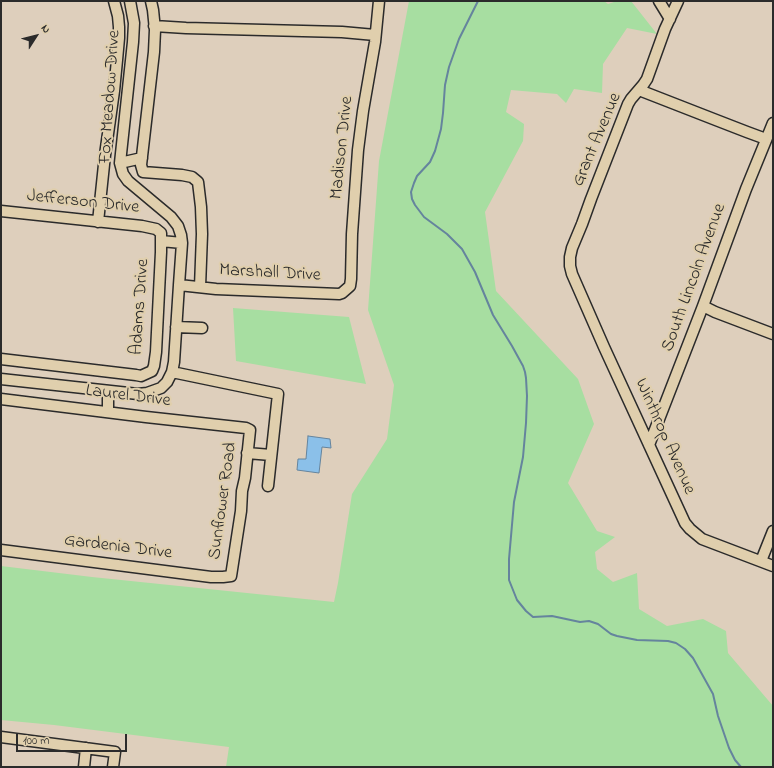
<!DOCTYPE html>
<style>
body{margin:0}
#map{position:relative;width:774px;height:768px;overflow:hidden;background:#decfbc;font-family:"Indie Flower",sans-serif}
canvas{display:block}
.frame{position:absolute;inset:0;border:2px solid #2b2b2b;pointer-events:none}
.north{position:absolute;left:16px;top:16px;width:40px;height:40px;-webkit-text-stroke:3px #e0cfad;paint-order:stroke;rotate:54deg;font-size:11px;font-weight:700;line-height:16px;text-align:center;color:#2b2b2b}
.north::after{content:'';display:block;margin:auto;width:14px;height:18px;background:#2b2b2b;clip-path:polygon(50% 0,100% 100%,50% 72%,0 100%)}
.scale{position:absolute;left:16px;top:734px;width:111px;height:18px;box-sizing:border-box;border:2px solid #2b2b2b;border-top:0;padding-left:5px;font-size:12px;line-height:14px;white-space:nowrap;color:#2b2b2b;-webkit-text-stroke:3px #e0cfad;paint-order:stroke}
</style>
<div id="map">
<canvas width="774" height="768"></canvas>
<div class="frame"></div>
<div class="north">N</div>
<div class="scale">100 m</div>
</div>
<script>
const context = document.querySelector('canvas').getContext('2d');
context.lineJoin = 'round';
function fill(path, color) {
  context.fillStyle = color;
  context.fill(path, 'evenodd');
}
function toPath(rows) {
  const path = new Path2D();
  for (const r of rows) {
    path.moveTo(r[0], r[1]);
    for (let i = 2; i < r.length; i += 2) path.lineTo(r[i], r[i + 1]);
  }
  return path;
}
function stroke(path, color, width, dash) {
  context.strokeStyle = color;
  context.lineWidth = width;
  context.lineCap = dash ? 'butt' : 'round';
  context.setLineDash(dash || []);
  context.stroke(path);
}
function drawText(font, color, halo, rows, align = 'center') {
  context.font = font + ' "Indie Flower",sans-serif';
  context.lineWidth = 4;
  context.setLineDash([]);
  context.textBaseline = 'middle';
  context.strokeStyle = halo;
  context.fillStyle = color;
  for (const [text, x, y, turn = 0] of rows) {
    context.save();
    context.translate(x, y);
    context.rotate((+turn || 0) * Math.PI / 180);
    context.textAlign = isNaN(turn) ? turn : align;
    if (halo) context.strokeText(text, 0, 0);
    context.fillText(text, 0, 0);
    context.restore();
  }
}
fill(toPath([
 [409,1,604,1,608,4,617,1,631,1,657,34,627,28,603,64,602,93,574,89,566,103,557,94,511,90,506,112,524,124,523,141,485,212,496,291,578,379,594,424,568,483,597,531,615,537,595,552,597,569,613,582,637,573,639,609,667,626,703,619,726,631,728,653,773,706,773,767,226,767,229,747,54,725,1,720,1,566,92,577,334,602,338,583,352,494,387,439,394,385,368,310,379,161],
 [233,308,349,317,366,384,236,361]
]), '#a7dea1');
const water = toPath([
 [308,436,330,439,331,448,322,447,319,473,297,470,298,459,306,459,308,436]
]);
fill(water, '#8bc0e9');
stroke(water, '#65849d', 1);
stroke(toPath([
 [478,1,459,39,449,67,445,85,443,113,441,129,435,151,430,162,417,176,414,183,411,192,412,199,415,205,424,217,447,234,462,249,475,272,493,315,512,346,523,366,525,372,526,378,527,396,526,423,523,457,514,502,509,559,509,580,517,600,526,611,533,617,552,616,580,622,589,621,598,624,611,634,617,636,637,640,668,641,676,643,685,649,693,658,713,694,718,716,729,748,735,760,741,767]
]), '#65849d', 2);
const minor = toPath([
 [151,1,153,10,155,30,154,52,141,165,143,172,182,175,192,177,198,182,201,207,202,234,200,287],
 [659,1,670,19],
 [678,1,665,29,647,79,643,85,631,99,628,104,591,199,582,224,572,248,570,257,570,266,572,274,604,347,685,523,690,529,702,539,773,566],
 [154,26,186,28,342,32,375,35],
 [639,90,716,120,747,132,766,139],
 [120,163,142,158],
 [1,211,142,226,156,229,161,233,161,252,156,352,154,366,152,371,141,376,136,375,1,359],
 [98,222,105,155,114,91,117,60,119,38,119,27,118,16,114,1],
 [161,241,182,243],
 [179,285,216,289,339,294,342,293,350,286,351,279,352,234,358,150,363,111,375,42,379,1],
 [703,306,715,312,773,334],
 [176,327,202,328],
 [172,372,278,394,268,486],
 [1,379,138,394,147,393,161,388,167,382,172,372,174,362,179,285,182,243,181,235,178,226,171,217,128,181,123,174,120,163,133,42,134,23,130,1],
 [1,399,146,417,246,428,250,430,245,478,242,491,241,511,231,576,223,577,211,577,1,550],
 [108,412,108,391],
 [649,445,703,306,746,189,773,123],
 [247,453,271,455],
 [761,561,773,531],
 [1,737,115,752,113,767],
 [84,767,86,748]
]);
stroke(minor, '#2b2b2b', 13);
stroke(minor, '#e0cfad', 10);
drawText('18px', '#2b2b2b', '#e0cfad', [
 ["Fox Meadow Drive",111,97,-86],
 ["Grant Avenue",598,140,-67],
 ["Madison Drive",343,148,-84],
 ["Jefferson Drive",83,203,6],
 ["Marshall Drive",270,274,3],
 ["South Lincoln Avenue",695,278,-70],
 ["Adams Drive",141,307,-86],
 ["Laurel Drive",128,397,7],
 ["Winthrop Avenue",664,437,66],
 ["Sunflower Road",224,501,-82],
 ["Gardenia Drive",118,548,7]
]);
</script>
